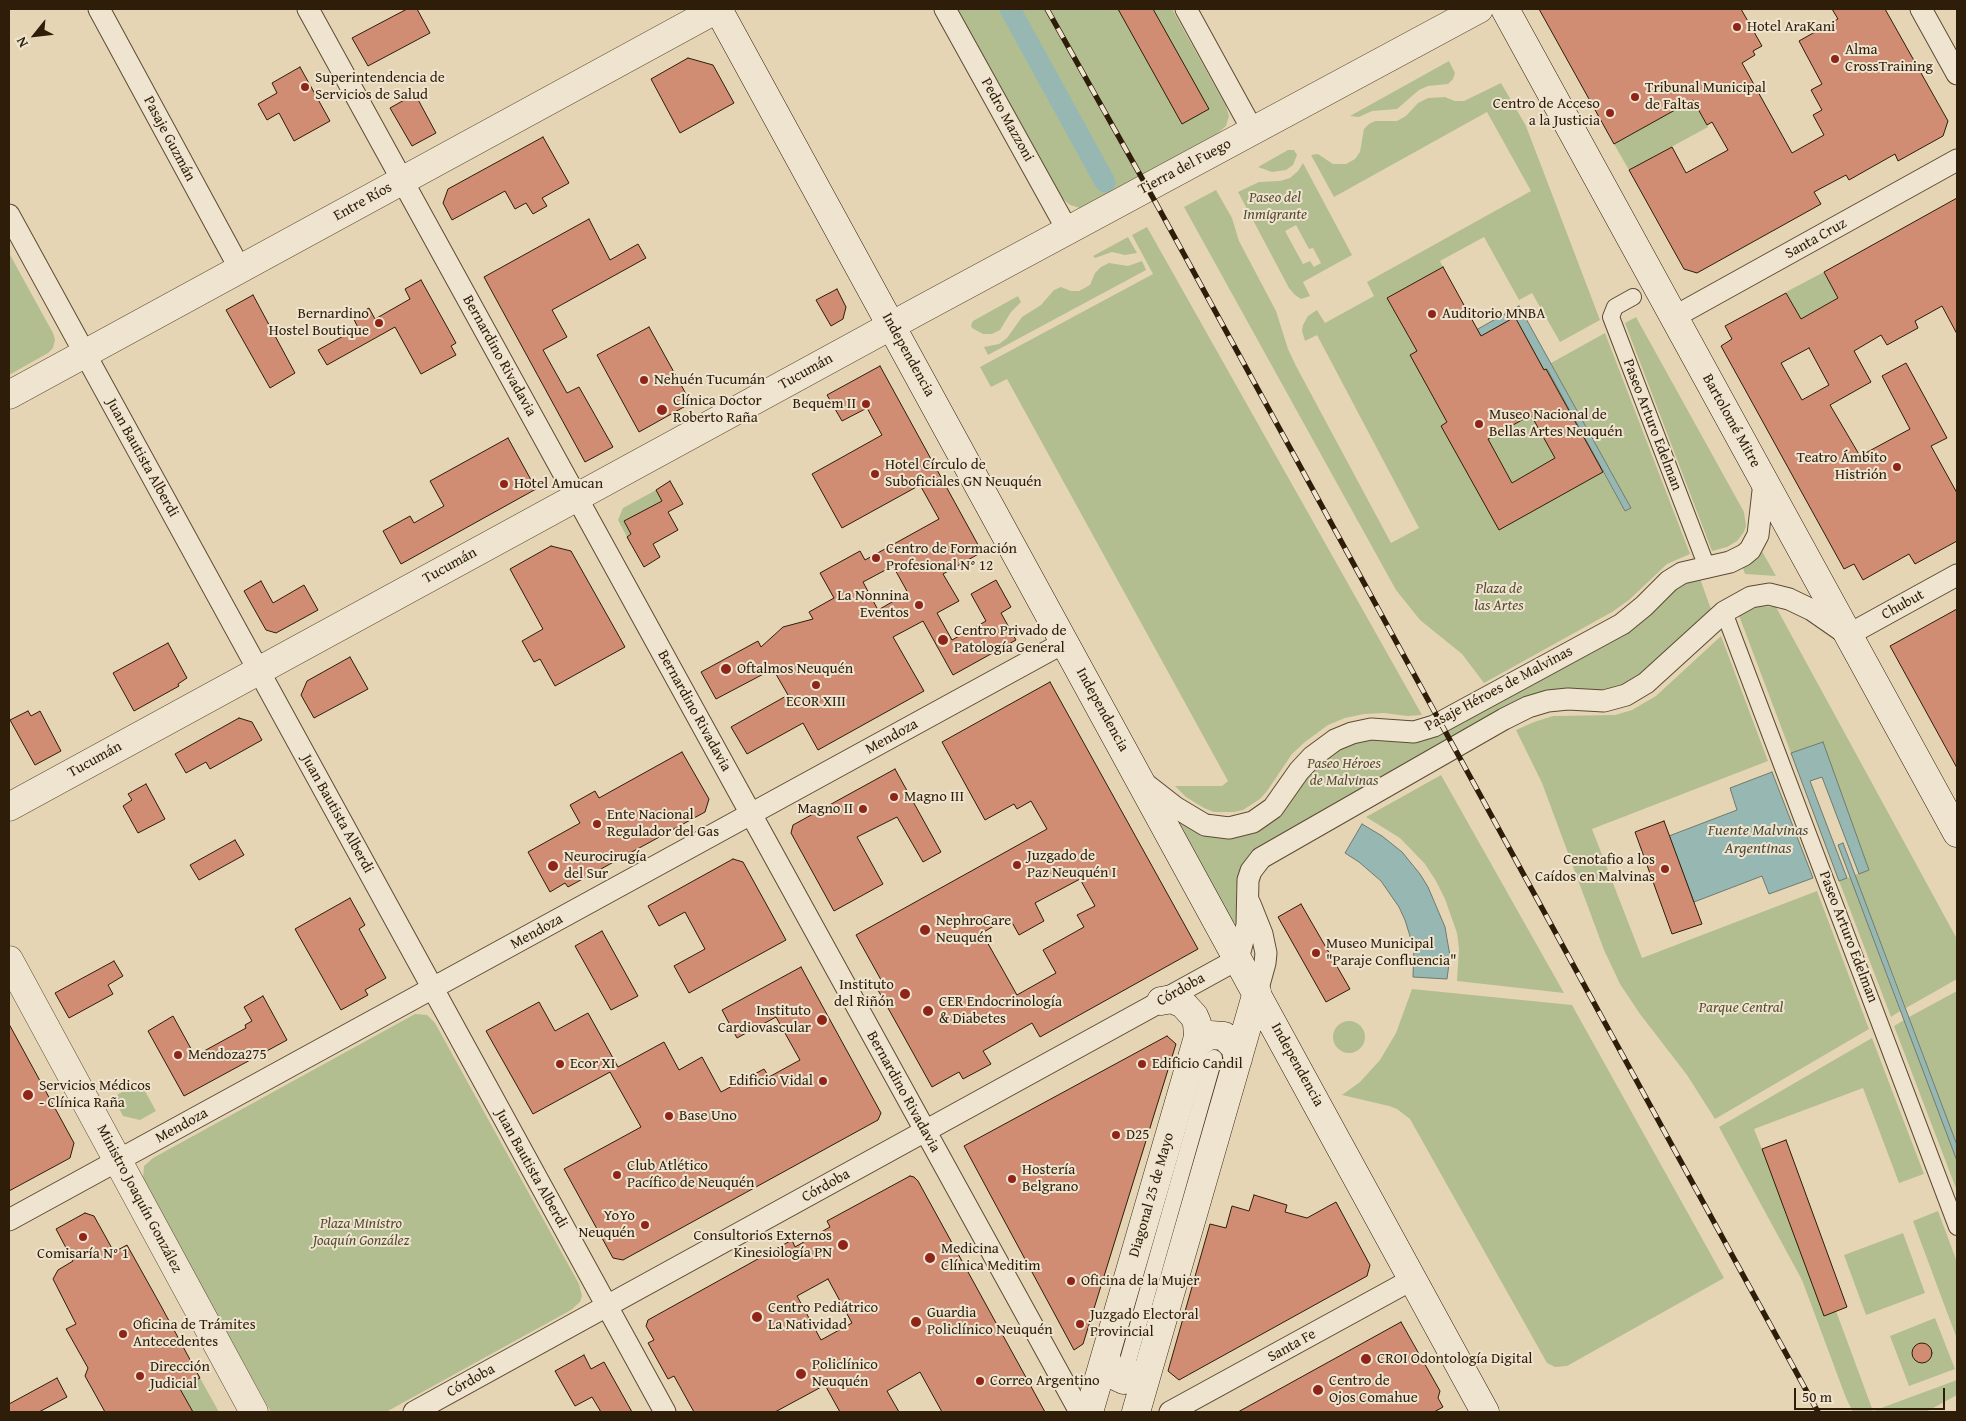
<!DOCTYPE html>
<meta charset="utf-8">
<style>
body{margin:0}
#map{position:relative;width:1966px;height:1421px;overflow:hidden;background:#e6d5b5;font-family:"Gentium Book Plus",serif}
canvas{display:block}
.frame{position:absolute;inset:0;border:10px solid #2e1d08;pointer-events:none}
.north{position:absolute;left:10px;top:10px;width:50px;height:50px;-webkit-text-stroke:4px #efe4cf;paint-order:stroke;rotate:241deg;font-size:14px;font-weight:700;line-height:20px;text-align:center;color:#2e1d08}
.north::after{content:'';display:block;margin:auto;width:18px;height:22px;background:#2e1d08;clip-path:polygon(50% 0,100% 100%,50% 72%,0 100%)}
.scale{position:absolute;left:1794px;top:1388px;width:151px;height:22px;box-sizing:border-box;border:2px solid #2e1d08;border-top:0;padding-left:6px;font-size:15px;line-height:18px;white-space:nowrap;color:#2e1d08;-webkit-text-stroke:4px #efe4cf;paint-order:stroke}
</style>
<div id="map">
<canvas width="1966" height="1421"></canvas>
<div class="frame"></div>
<div class="north">N</div>
<div class="scale">50 m</div>
</div>
<script>
const context = document.querySelector('canvas').getContext('2d');
context.lineJoin = 'round';
function fill(path, color) {
  context.fillStyle = color;
  context.fill(path, 'evenodd');
}
function toPath(rows) {
  const path = new Path2D();
  for (const r of rows) {
    if (r.length === 3) {
      path.moveTo(r[0] + r[2], r[1]);
      path.arc(r[0], r[1], r[2], 0, 2 * Math.PI);
      continue;
    }
    path.moveTo(r[0], r[1]);
    for (let i = 2; i < r.length; i += 2) path.lineTo(r[i], r[i + 1]);
  }
  return path;
}
function stroke(path, color, width, dash) {
  context.strokeStyle = color;
  context.lineWidth = width;
  context.lineCap = dash ? 'butt' : 'round';
  context.setLineDash(dash || []);
  context.stroke(path);
}
function drawText(font, color, halo, rows, align = 'center') {
  context.font = font + ' "Gentium Book Plus",serif';
  context.lineWidth = 4;
  context.setLineDash([]);
  context.textBaseline = 'middle';
  context.strokeStyle = halo;
  context.fillStyle = color;
  for (const [text, x, y, turn = 0] of rows) {
    context.save();
    context.translate(x, y);
    context.rotate((+turn || 0) * Math.PI / 180);
    context.textAlign = isNaN(turn) ? turn : align;
    if (halo) context.strokeText(text, 0, 0);
    context.fillText(text, 0, 0);
    context.restore();
  }
}
fill(toPath([
 [957,9,1172,9,1226,106,1229,116,1226,126,1217,134,1091,204,1080,208,1070,205,1062,198],
 [1449,61,1455,73,1453,79,1448,84,1428,86,1419,90,1397,109,1372,111,1359,117,1350,116],
 [1501,83,1526,126,1600,320,1560,342,1532,293,1519,300,1484,237,1440,261,1443,267,1387,298,1417,351,1447,422,1499,530,1603,472,1625,511,1631,508,1551,363,1605,333,1690,554,1667,564,1629,600,1612,612,1484,683,1462,654,1420,620,1396,590,1184,207,1216,190,1232,218,1239,241,1276,311,1288,349,1296,366,1391,543,1419,528,1317,335,1305,341,1302,331,1303,325,1308,316,1317,310,1325,323,1374,296,1367,282,1531,191,1487,112,1334,197,1311,155,1318,154,1333,164,1346,164,1355,159,1360,152,1364,129,1369,124,1375,121,1397,121,1406,116,1418,103,1428,98,1445,97,1455,101,1464,101],
 [1693,100,1708,127,1629,170,1614,144],
 [1288,150,1294,150,1297,155,1293,165,1286,170,1272,172,1258,167],
 [1303,163,1352,255,1303,282,1310,296,1301,299,1295,295,1289,288,1238,192,1259,182,1280,181,1290,178,1298,171],
 [1296,225,1309,249,1313,248,1321,263,1314,267,1310,261,1303,264,1285,231],
 [1147,227,1422,715,1407,716,1384,713,1364,714,1345,718,1328,725,1305,742,1292,754,1267,791,1260,799,1243,810,1234,812,1214,812,1204,808,1186,797,1175,786,1222,786,1228,781,1007,379,991,387,980,367,1153,274,1132,235],
 [1128,237,1137,253,1125,255,1112,252,1095,258,1093,256],
 [9,253,53,333,55,340,53,348,48,353,9,375],
 [1142,261,1146,270,988,355,984,347,999,344,1007,338,1022,317,1041,305,1054,290,1061,287,1071,291,1079,291,1090,285,1095,273,1101,267,1109,263,1128,266],
 [1824,272,1838,298,1801,319,1786,292],
 [1018,296,1021,302,1011,312,1000,330,992,334,983,334,972,328,971,325,973,321],
 [1636,317,1744,512,1746,526,1744,532,1737,541,1727,547,1712,551,1625,323],
 [1531,415,1555,458,1512,483,1488,439],
 [656,490,662,501,646,509,649,516,627,537,618,520,623,508],
 [1759,546,1776,576,1745,574,1742,565],
 [1698,573,1712,612,1645,675,1614,692,1564,692,1240,873,1236,891,1241,919,1239,924,1233,922,1171,811,1229,834,1314,763,1356,739,1408,738],
 [1760,606,1776,607,1957,939,1957,979,1906,1008,1855,875,1869,870,1823,742,1791,753,1738,613],
 [1721,636,1768,761,1592,829,1642,958,1817,891,1869,1029,1715,1119,1687,1075,1640,1014,1620,984,1604,950,1542,783,1516,730,1534,722,1553,716,1615,715,1632,710,1656,696],
 [1441,775,1564,993,1457,981,1459,949,1457,933,1445,899,1436,881,1425,864,1400,838,1366,817],
 [1850,877,1900,1011,1891,1017,1839,881],
 [1412,989,1572,1005,1724,1278,1567,1366,1555,1367,1547,1363,1410,1119,1397,1109,1389,1106,1342,1095,1360,1082,1380,1060,1396,1033],
 [1957,991,1957,1145,1909,1017],
 [415,1014,427,1015,435,1023,579,1284,582,1296,580,1302,571,1310,386,1412,271,1412,145,1184,143,1178,144,1166,153,1158],
 [1904,1020,1957,1161,1957,1191,1894,1026],
 [1349,1037,16],
 [1872,1038,1924,1174,1899,1183,1863,1088,1754,1129,1762,1149,1786,1140,1847,1307,1836,1311,1873,1411,1957,1380,1957,1395,1926,1412,1853,1412,1846,1398,1802,1280,1719,1127],
 [140,1082,156,1111,140,1120,123,1116,113,1097],
 [1938,1211,1957,1262,1957,1339,1913,1221],
 [1903,1233,1925,1293,1866,1315,1844,1255],
 [1935,1318,1955,1369,1909,1386,1890,1336],
 [200,1378,219,1412,193,1412,180,1389]
]), '#b2be90');
const water = toPath([
 [1519,306,1631,508,1625,511,1547,369,1544,370,1515,318,1464,346,1460,339,1519,306],
 [1823,742,1869,870,1859,874,1822,777,1810,781,1847,878,1839,881,1791,753,1823,742],
 [1772,772,1813,878,1769,894,1762,876,1694,902,1669,836,1737,810,1730,788,1772,772],
 [1362,824,1382,836,1402,852,1420,874,1428,887,1445,927,1450,956,1447,979,1413,977,1414,949,1405,920,1399,907,1381,881,1359,862,1345,853,1362,824],
 [1843,843,1957,1145,1957,1161,1838,845,1843,843]
]);
fill(water, '#97b8b2');
stroke(water, '#6d7a6e', 1);
stroke(toPath([
 [1010,9,1105,182]
]), '#97b8b2', 21);
const building = toPath([
 [407,9,417,9,430,33,368,66,352,38,407,9],
 [1118,9,1153,9,1209,109,1182,124,1118,9],
 [1539,9,1741,9,1762,46,1753,51,1755,55,1742,63,1792,153,1824,135,1813,115,1822,110,1811,90,1822,84,1799,41,1838,19,1832,9,1885,9,1948,121,1943,136,1898,161,1895,154,1849,180,1846,175,1814,192,1821,204,1697,273,1684,269,1629,170,1672,147,1686,173,1728,150,1712,122,1707,125,1693,100,1614,144,1539,9],
 [688,58,713,65,734,103,680,133,651,79,688,58],
 [300,67,330,121,294,141,279,113,267,120,258,104,277,93,272,83,300,67],
 [415,94,436,133,412,146,390,108,415,94],
 [543,137,569,183,542,198,547,206,533,214,526,203,515,209,505,191,452,220,443,203,448,189,543,137],
 [1957,198,1957,334,1942,306,1915,321,1918,328,1887,345,1881,335,1854,351,1871,382,1830,405,1860,456,1910,429,1882,376,1906,363,1947,438,1931,446,1957,493,1957,541,1915,564,1909,554,1863,580,1854,564,1844,569,1721,346,1732,339,1725,326,1786,293,1801,319,1838,298,1824,272,1957,198],
 [1809,348,1829,385,1802,400,1781,363,1809,348],
 [589,219,610,260,638,244,646,258,552,310,567,337,543,350,567,393,579,387,613,447,585,462,484,277,589,219],
 [1443,267,1481,336,1515,317,1544,370,1546,369,1603,472,1499,530,1441,426,1447,422,1410,355,1417,351,1387,298,1443,267],
 [1531,415,1555,458,1512,483,1488,439,1531,415],
 [421,280,456,343,451,346,456,355,421,374,395,327,327,365,318,350,358,328,353,317,369,308,375,319,410,299,405,289,421,280],
 [837,289,846,307,843,319,831,326,816,300,837,289],
 [253,295,295,373,270,388,226,310,253,295],
 [649,327,691,403,639,432,597,355,649,327],
 [880,366,982,552,943,574,959,601,937,613,952,640,986,621,971,594,996,580,1011,607,1001,613,1016,640,953,675,923,621,893,637,924,691,818,750,803,723,747,754,731,727,788,695,773,669,716,699,701,672,758,641,761,647,783,627,813,619,809,612,834,598,820,573,860,551,865,560,939,519,920,485,842,528,812,474,882,435,867,408,842,421,827,395,880,366],
 [893,566,908,593,878,610,863,582,893,566],
 [508,438,536,489,401,564,383,531,410,516,414,523,444,506,430,481,508,438],
 [670,481,683,504,668,512,678,530,653,544,660,557,644,567,627,537,631,534,624,521,662,501,656,490,670,481],
 [551,546,571,551,625,647,555,686,540,659,534,662,522,641,543,629,510,569,551,546],
 [261,581,273,603,304,585,318,610,276,633,266,630,244,591,261,581],
 [1957,609,1957,768,1890,646,1957,609],
 [168,643,187,678,178,684,179,686,134,711,113,673,168,643],
 [350,657,368,689,314,718,301,695,307,681,350,657],
 [1050,682,1198,949,1040,1037,1032,1023,983,1051,991,1064,963,1079,959,1072,932,1087,878,990,885,987,856,935,1047,829,1031,801,1017,809,1014,804,985,820,942,742,1050,682],
 [1080,879,1095,906,1077,915,1084,927,1043,950,1056,973,1017,995,982,933,1009,917,1019,935,1044,921,1035,903,1080,879],
 [28,711,31,716,40,711,61,751,35,765,10,720,28,711],
 [239,718,252,722,262,740,210,769,206,762,186,773,175,754,239,718],
 [682,752,709,799,705,812,568,887,565,883,550,892,528,852,580,823,570,805,595,791,599,798,682,752],
 [895,769,941,852,923,862,897,817,857,837,883,884,834,911,791,833,793,825,895,769],
 [146,784,165,819,138,833,123,806,132,800,128,794,146,784],
 [1664,821,1702,924,1672,934,1635,832,1664,821],
 [235,840,244,855,199,880,190,865,235,840],
 [733,859,743,862,786,940,689,993,674,966,705,949,685,912,659,926,648,906,733,859],
 [350,898,365,925,359,929,386,978,365,990,368,995,341,1010,295,929,350,898],
 [1301,904,1350,989,1326,1002,1278,917,1301,904],
 [602,931,638,996,611,1010,575,946,602,931],
 [114,961,123,976,108,985,113,994,69,1018,55,993,114,961],
 [801,967,881,1113,878,1120,623,1260,613,1258,564,1169,641,1127,610,1072,533,1114,486,1031,539,1002,555,1031,588,1013,618,1067,664,1042,679,1070,702,1057,721,1092,764,1069,769,1077,800,1060,776,1017,737,1038,722,1010,801,967],
 [263,996,287,1040,184,1096,148,1031,173,1016,195,1056,246,1028,245,1025,252,1021,244,1007,263,996],
 [9,1024,74,1143,70,1158,9,1191,9,1024],
 [1167,1036,1176,1044,1083,1344,1074,1350,964,1146,1167,1036],
 [1786,1140,1847,1307,1824,1316,1762,1149,1786,1140],
 [910,1176,914,1177,918,1181,1045,1412,942,1412,920,1372,887,1391,899,1412,840,1412,825,1385,775,1412,694,1412,674,1376,668,1379,648,1343,654,1340,646,1326,648,1320,792,1240,795,1247,830,1227,827,1221,910,1176],
 [828,1279,852,1323,821,1340,797,1296,828,1279],
 [1254,1195,1287,1205,1285,1212,1307,1218,1336,1202,1370,1265,1367,1276,1179,1380,1168,1371,1210,1224,1226,1228,1232,1206,1249,1211,1254,1195],
 [85,1213,94,1216,114,1252,127,1245,161,1306,200,1378,180,1389,193,1412,105,1412,85,1376,88,1368,66,1329,76,1324,53,1279,58,1270,73,1261,56,1229,85,1213],
 [1401,1322,1440,1391,1438,1398,1443,1407,1434,1412,1238,1412,1401,1322],
 [1922,1353,10],
 [584,1355,591,1369,604,1362,632,1412,601,1412,592,1397,575,1406,555,1371,584,1355],
 [57,1378,67,1397,39,1412,9,1412,9,1404,57,1378]
]);
fill(building, '#d08d73');
stroke(building, '#2e1d08', 1);
const pedestrian = toPath([
 [1633,297,1615,307,1611,317,1705,562],
 [1727,620,1957,1227],
 [1127,1364,1214,1058]
]);
const minor = toPath([
 [99,9,240,269],
 [308,9,1080,1412],
 [945,9,1068,231],
 [1186,9,1253,131],
 [1921,9,1957,74],
 [9,215,665,1412],
 [1674,317,1957,160],
 [1143,782,1175,807,1205,825,1229,828,1253,822,1273,808,1299,771,1312,757,1335,740,1352,733,1371,729,1414,732,1434,726,1622,624,1644,606,1669,581,1682,573,1730,562,1744,555,1750,550,1758,535,1764,482],
 [1250,904,1262,934,1266,953,1265,963,1257,992],
 [9,1220,1065,642],
 [414,1412,1238,959,1247,925,1248,880,1251,871,1261,858,1504,719,1528,707,1548,701,1568,699,1604,701,1626,695,1646,683,1724,612,1751,597,1769,594,1789,599,1812,610,1848,635,1957,575],
 [1170,1412,1413,1279]
]);
const tertiary = toPath([
 [9,395,717,9],
 [9,807,920,310,1479,9],
 [9,960,254,1412]
]);
const secondary = toPath([
 [718,9,1485,1412],
 [1505,9,1957,833],
 [1196,1046,1200,1041,1210,1035,1224,1036,1235,1047,1238,1059],
 [1106,1357,1111,1374,1124,1380,1138,1378,1148,1370],
 [1089,1412,1198,1037,1197,1023,1194,1016,1183,1004,1172,999,1161,1001],
 [1136,1412,1257,992]
]);
stroke(pedestrian, '#5c4b33', 18);
stroke(minor, '#5c4b33', 23);
stroke(tertiary, '#5c4b33', 29);
stroke(secondary, '#2e1d08', 29);
stroke(pedestrian, '#efe4cf', 16);
stroke(minor, '#efe4cf', 21);
stroke(tertiary, '#efe4cf', 28);
stroke(secondary, '#efe4cf', 28);
const rail = toPath([
 [1047,9,1157,205,1818,1412]
]);
stroke(rail, '#2e1d08', 5.5);
stroke(rail, '#efe4cf', 4, [11]);
for (const [x, y, r, color] of [
 [1737,27,5,"#8f2418"],
 [1835,59,5,"#8f2418"],
 [305,87,5,"#8f2418"],
 [1635,97,5,"#8f2418"],
 [1610,113,5,"#8f2418"],
 [1432,314,5,"#8f2418"],
 [379,323,5,"#8f2418"],
 [644,380,5,"#8f2418"],
 [866,404,5,"#8f2418"],
 [662,410,6,"#8f2418"],
 [1479,424,5,"#8f2418"],
 [1897,467,5,"#8f2418"],
 [875,474,5,"#8f2418"],
 [504,484,5,"#8f2418"],
 [876,558,5,"#8f2418"],
 [919,605,5,"#8f2418"],
 [943,640,6,"#8f2418"],
 [726,669,6,"#8f2418"],
 [816,685,5,"#8f2418"],
 [894,797,5,"#8f2418"],
 [863,809,5,"#8f2418"],
 [597,824,5,"#8f2418"],
 [1017,865,5,"#8f2418"],
 [553,866,6,"#8f2418"],
 [1665,869,5,"#8f2418"],
 [925,930,6,"#8f2418"],
 [1316,953,5,"#8f2418"],
 [905,994,6,"#8f2418"],
 [928,1011,6,"#8f2418"],
 [822,1020,6,"#8f2418"],
 [178,1055,5,"#8f2418"],
 [560,1064,5,"#8f2418"],
 [1142,1064,5,"#8f2418"],
 [823,1081,5,"#8f2418"],
 [28,1095,6,"#8f2418"],
 [669,1116,5,"#8f2418"],
 [1116,1135,5,"#8f2418"],
 [617,1175,5,"#8f2418"],
 [1012,1179,5,"#8f2418"],
 [645,1225,5,"#8f2418"],
 [83,1237,5,"#8f2418"],
 [843,1245,6,"#8f2418"],
 [930,1258,6,"#8f2418"],
 [1071,1281,5,"#8f2418"],
 [757,1317,6,"#8f2418"],
 [916,1322,6,"#8f2418"],
 [1080,1324,5,"#8f2418"],
 [123,1334,5,"#8f2418"],
 [1366,1359,6,"#8f2418"],
 [801,1374,6,"#8f2418"],
 [140,1376,5,"#8f2418"],
 [980,1381,5,"#8f2418"],
 [1318,1390,6,"#8f2418"]
]) {
  const dot = new Path2D();
  dot.arc(x, y, r, 0, 2 * Math.PI);
  context.fillStyle = color;
  context.fill(dot);
  stroke(dot, '#efe4cf', 2);
}
drawText('15px', '#2e1d08', '#efe4cf', [
 ["Hotel AraKani",1747,27],
 ["Alma",1845,50],
 ["CrossTraining",1845,67],
 ["Superintendencia de",315,78],
 ["Servicios de Salud",315,95],
 ["Tribunal Municipal",1645,88],
 ["de Faltas",1645,105],
 ["Centro de Acceso",1600,104,"right"],
 ["a la Justicia",1600,121,"right"],
 ["Bernardino",369,314,"right"],
 ["Hostel Boutique",369,331,"right"],
 ["Auditorio MNBA",1442,314],
 ["Nehuén Tucumán",654,380],
 ["Clínica Doctor",673,401],
 ["Roberto Raña",673,418],
 ["Bequem II",856,404,"right"],
 ["Museo Nacional de",1489,415],
 ["Bellas Artes Neuquén",1489,432],
 ["Teatro Ámbito",1887,458,"right"],
 ["Histrión",1887,475,"right"],
 ["Hotel Círculo de",885,465],
 ["Suboficiales GN Neuquén",885,482],
 ["Hotel Amucan",514,484],
 ["Centro de Formación",886,549],
 ["Profesional N° 12",886,566],
 ["La Nonnina",909,596,"right"],
 ["Eventos",909,613,"right"],
 ["Centro Privado de",954,631],
 ["Patología General",954,648],
 ["Oftalmos Neuquén",737,669],
 ["ECOR XIII",816,702,"center"],
 ["Magno III",904,797],
 ["Magno II",853,809,"right"],
 ["Ente Nacional",607,815],
 ["Regulador del Gas",607,832],
 ["Juzgado de",1027,856],
 ["Paz Neuquén I",1027,873],
 ["Neurocirugía",564,857],
 ["del Sur",564,874],
 ["Cenotafio a los",1655,860,"right"],
 ["Caídos en Malvinas",1655,877,"right"],
 ["NephroCare",936,921],
 ["Neuquén",936,938],
 ["Museo Municipal",1326,944],
 ["\"Paraje Confluencia\"",1326,961],
 ["Instituto",894,985,"right"],
 ["del Riñón",894,1002,"right"],
 ["CER Endocrinología",939,1002],
 ["& Diabetes",939,1019],
 ["Instituto",811,1011,"right"],
 ["Cardiovascular",811,1028,"right"],
 ["Mendoza275",188,1055],
 ["Ecor XI",570,1064],
 ["Edificio Candil",1152,1064],
 ["Edificio Vidal",813,1081,"right"],
 ["Servicios Médicos",39,1086],
 ["- Clínica Raña",39,1103],
 ["Base Uno",679,1116],
 ["D25",1126,1135],
 ["Club Atlético",627,1166],
 ["Pacífico de Neuquén",627,1183],
 ["Hostería",1022,1170],
 ["Belgrano",1022,1187],
 ["YoYo",635,1216,"right"],
 ["Neuquén",635,1233,"right"],
 ["Consultorios Externos",832,1236,"right"],
 ["Kinesiología PN",832,1253,"right"],
 ["Medicina",941,1249],
 ["Clínica Meditim",941,1266],
 ["Comisaría N° 1",83,1254,"center"],
 ["Oficina de la Mujer",1081,1281],
 ["Centro Pediátrico",768,1308],
 ["La Natividad",768,1325],
 ["Guardia",927,1313],
 ["Policlínico Neuquén",927,1330],
 ["Juzgado Electoral",1090,1315],
 ["Provincial",1090,1332],
 ["Oficina de Trámites",133,1325],
 ["Antecedentes",133,1342],
 ["CROI Odontología Digital",1377,1359],
 ["Policlínico",812,1365],
 ["Neuquén",812,1382],
 ["Dirección",150,1367],
 ["Judicial",150,1384],
 ["Correo Argentino",990,1381],
 ["Centro de",1329,1381],
 ["Ojos Comahue",1329,1398]
], 'left');
drawText('15px', '#2e1d08', '#efe4cf', [
 ["Pedro Mazzoni",1007,120,61],
 ["Pasaje Guzmán",169,139,62],
 ["Tierra del Fuego",1185,167,-28],
 ["Entre Ríos",363,202,-29],
 ["Santa Cruz",1816,239,-29],
 ["Independencia",908,355,61],
 ["Bernardino Rivadavia",499,356,61],
 ["Tucumán",806,372,-29],
 ["Bartolomé Mitre",1731,421,61],
 ["Paseo Arturo Edelman",1652,425,69],
 ["Juan Bautista Alberdi",142,458,61],
 ["Tucumán",450,566,-29],
 ["Chubut",1903,605,-29],
 ["Pasaje Héroes de Malvinas",1499,689,-28],
 ["Independencia",1102,710,61],
 ["Bernardino Rivadavia",694,711,61],
 ["Mendoza",892,737,-29],
 ["Tucumán",95,760,-29],
 ["Juan Bautista Alberdi",337,814,61],
 ["Mendoza",537,932,-29],
 ["Paseo Arturo Edelman",1848,937,69],
 ["Córdoba",1181,990,-29],
 ["Independencia",1297,1065,61],
 ["Bernardino Rivadavia",903,1092,61],
 ["Mendoza",182,1126,-29],
 ["Juan Bautista Alberdi",531,1169,61],
 ["Córdoba",826,1186,-29],
 ["Diagonal 25 de Mayo",1152,1195,-74],
 ["Ministro Joaquín González",139,1199,62],
 ["Santa Fe",1292,1346,-29],
 ["Córdoba",471,1381,-29]
]);
drawText('italic 15px', '#564d31', '#efe4cf', [
 ["Paseo del",1275,198],
 ["Inmigrante",1275,215],
 ["Plaza de",1499,589],
 ["las Artes",1499,606],
 ["Paseo Héroes",1344,764],
 ["de Malvinas",1344,781],
 ["Parque Central",1741,1008],
 ["Plaza Ministro",361,1224],
 ["Joaquín González",361,1241]
]);
drawText('italic 16px', '#4e4c3b', '#efe4cf', [
 ["Fuente Malvinas",1758,831],
 ["Argentinas",1758,849]
]);
</script>
